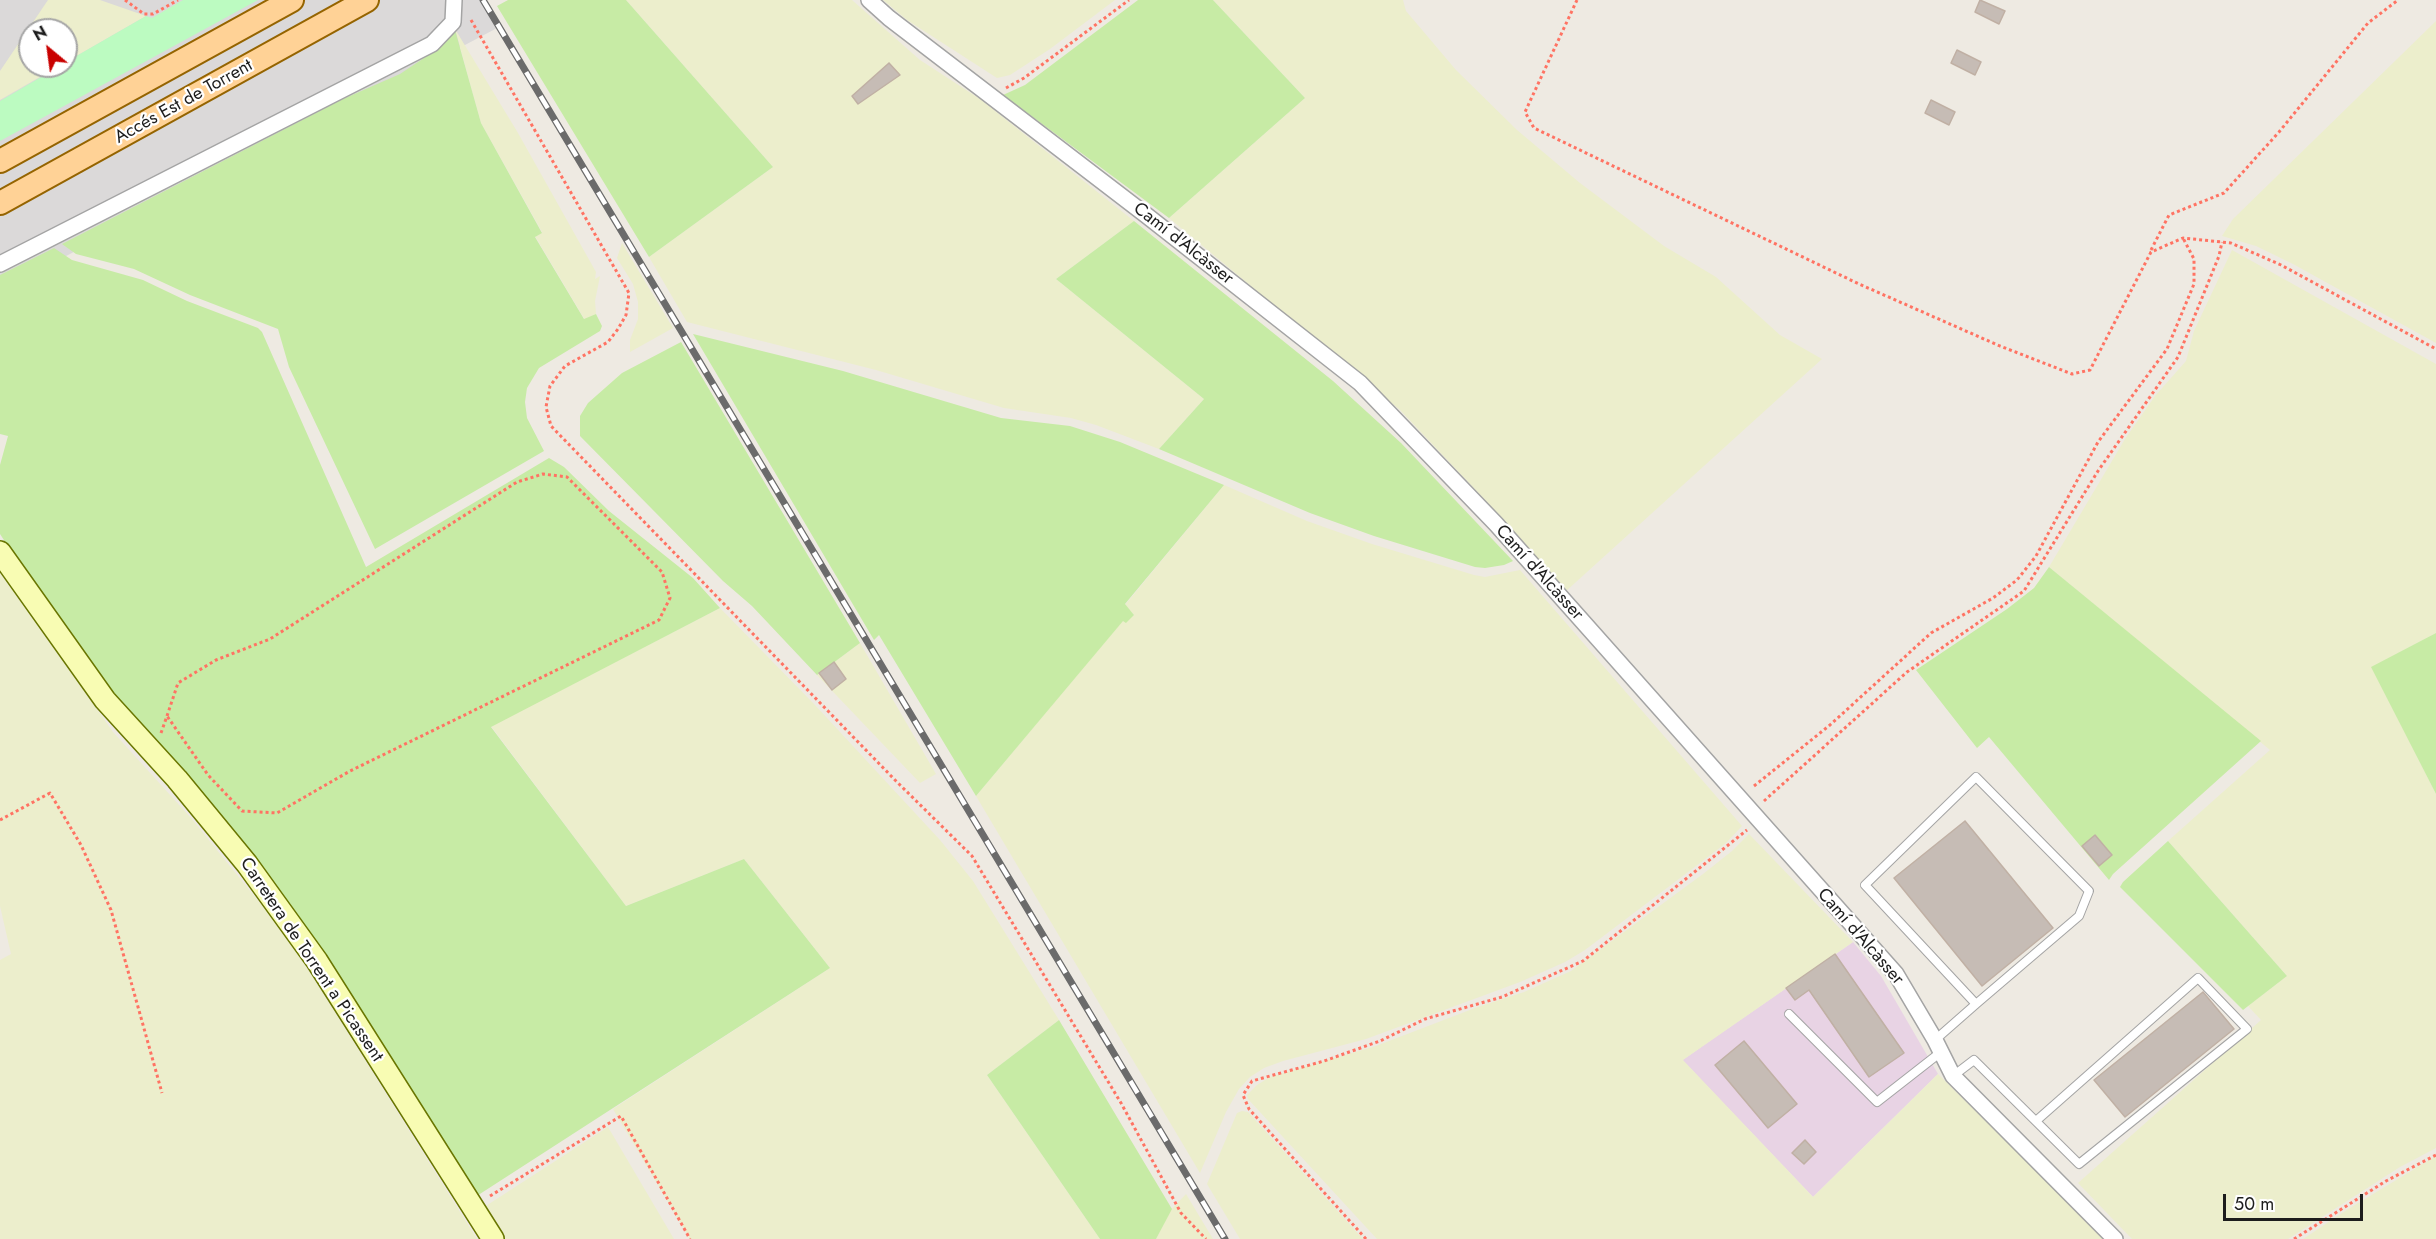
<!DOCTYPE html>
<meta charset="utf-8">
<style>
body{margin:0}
#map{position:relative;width:2436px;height:1239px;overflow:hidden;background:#eeeae2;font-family:Jost,sans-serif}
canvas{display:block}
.north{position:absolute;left:18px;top:18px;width:60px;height:60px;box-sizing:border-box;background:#fff;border:2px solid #a5a5a5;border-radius:50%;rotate:331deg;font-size:16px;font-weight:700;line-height:24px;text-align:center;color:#1d1d1d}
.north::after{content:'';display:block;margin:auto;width:21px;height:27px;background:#c90100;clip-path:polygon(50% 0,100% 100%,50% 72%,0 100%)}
.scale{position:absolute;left:2223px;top:1194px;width:140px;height:27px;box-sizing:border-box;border:3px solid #1d1d1d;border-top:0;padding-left:8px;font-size:18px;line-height:21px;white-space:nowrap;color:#1d1d1d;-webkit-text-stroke:4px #fff;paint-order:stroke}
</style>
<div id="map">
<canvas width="2436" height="1239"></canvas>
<div class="north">N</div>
<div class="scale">50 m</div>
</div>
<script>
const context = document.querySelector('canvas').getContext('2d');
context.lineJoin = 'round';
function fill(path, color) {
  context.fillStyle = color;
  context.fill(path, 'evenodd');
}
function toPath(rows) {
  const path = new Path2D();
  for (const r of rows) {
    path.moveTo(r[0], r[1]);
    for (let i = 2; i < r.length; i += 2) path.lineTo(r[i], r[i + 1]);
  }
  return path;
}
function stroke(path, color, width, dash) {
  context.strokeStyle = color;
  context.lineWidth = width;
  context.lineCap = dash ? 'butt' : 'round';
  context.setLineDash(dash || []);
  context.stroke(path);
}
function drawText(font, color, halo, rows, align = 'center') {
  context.font = font + ' Jost,sans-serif';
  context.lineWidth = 4.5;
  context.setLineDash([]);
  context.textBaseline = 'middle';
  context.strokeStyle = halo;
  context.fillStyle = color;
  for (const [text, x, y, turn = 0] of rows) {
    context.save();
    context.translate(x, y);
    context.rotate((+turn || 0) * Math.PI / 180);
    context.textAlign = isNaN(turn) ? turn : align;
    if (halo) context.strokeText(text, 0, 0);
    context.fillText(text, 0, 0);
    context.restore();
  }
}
fill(toPath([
 [0,0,481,0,499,27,0,291],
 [30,30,66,30,66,66,30,66]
]), '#dbd9d9');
fill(toPath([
 [1853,942,1881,976,1938,1074,1813,1197,1682,1060]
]), '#e8d3e4');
fill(toPath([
 [48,0,100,0,146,16,66,62,66,30,30,30,30,66,59,66,0,100,0,71],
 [626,0,852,0,920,60,980,99,1134,221,1056,279,1204,399,1159,449,1096,425,1071,418,1004,408,876,370,687,322,649,257,773,167],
 [883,0,1115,0,1050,49,1010,75,997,78,907,20],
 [1213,0,1403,0,1406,11,1456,70,1517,130,1580,183,1664,246,1716,277,1780,335,1822,359,1565,592,1485,500,1400,410,1169,218,1305,98],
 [2436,21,2436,343,2293,264,2256,246,2222,236,2233,219],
 [455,29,518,133,596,272,595,279,600,276,595,301,596,314,585,320,535,236,542,232,481,123],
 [622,243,673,328,630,352,630,340,638,319,638,302,633,284,617,258],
 [2232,250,2436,364,2436,633,2372,667,2436,794,2436,1148,2400,1167,2288,1239,2132,1239,2078,1183,2261,1020,2248,1006,2287,976,2168,841,2270,750,2049,567,2125,439,2155,396,2186,361,2194,331],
 [1224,485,1307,521,1372,544,1474,575,1485,577,1520,570,1742,826,1726,843,1696,866,1585,950,1565,962,1520,982,1366,1039,1283,1061,1264,1068,1250,1077,1239,1089,1226,1112,1200,1173,976,796,1123,620,1134,615,1125,605],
 [0,571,113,732,191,818,268,913,304,963,477,1239,0,1239,0,960,11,954,0,906],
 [720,608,815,705,940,840,973,881,1059,1020,987,1075,1100,1239,690,1239,613,1109,830,968,744,859,626,906,491,726],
 [860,643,936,774,920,783,817,675],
 [1749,834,1853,942,1683,1060,1813,1197,1938,1074,2105,1239,1377,1239,1248,1099,1247,1095,1257,1085,1270,1077,1376,1046,1475,1008,1524,992,1571,971,1703,874,1732,851],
 [1242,1111,1248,1112,1363,1239,1240,1239,1207,1184,1237,1113],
 [608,1127,674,1239,497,1239,478,1211],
 [2436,1156,2436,1239,2303,1239,2345,1211],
 [1186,1194,1213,1239,1156,1239,1169,1212]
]), '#eceecc');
fill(toPath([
 [508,0,626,0,773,167,649,257,497,6],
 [1138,0,1213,0,1305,98,1169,218,1003,95,1025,85],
 [455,30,481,123,542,233,535,237,584,319,596,314,602,326,600,331,539,368,527,388,525,402,527,418,544,451,375,549,289,367,278,329,190,295,134,269,76,254,62,244,343,99,400,74,424,58],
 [1134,221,1333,381,1401,443,1513,561,1504,565,1485,568,1475,567,1374,536,1310,513,1159,449,1204,399,1056,279],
 [54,248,72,260,143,280,187,301,258,328,262,332,366,567,549,458,564,467,609,511,693,578,720,608,491,727,626,906,744,859,830,968,469,1201,369,1029,149,743,36,589,0,534,0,465,8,436,0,434,0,275],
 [693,334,843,371,1001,418,1070,426,1120,442,1224,485,1125,604,1134,615,1126,623,1123,621,976,796,879,635,874,640],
 [681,342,860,643,817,675,752,606,723,581,580,436,580,416,588,403,622,373],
 [2049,567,2261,741,2113,874,2109,880,1989,737,1977,748,1916,670,2007,609,2034,588],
 [2436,633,2436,794,2371,667],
 [2168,841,2287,976,2243,1010,2120,887,2123,882],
 [1059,1020,1172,1209,1156,1239,1100,1239,987,1075]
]), '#c7eba5');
fill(toPath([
 [183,0,258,0,0,141,0,101,60,66,66,66,66,62,146,16,152,18]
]), '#bcfbc1');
const building = toPath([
 [1980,0,2005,11,1999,24,1975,12,1980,0],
 [1957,50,1981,62,1975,75,1951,63,1957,50],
 [889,63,900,75,858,104,852,96,889,63],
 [1931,100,1955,112,1949,125,1925,113,1931,100],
 [834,662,846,679,832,690,819,673,834,662],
 [1965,821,2053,928,1982,986,1894,878,1965,821],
 [2095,835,2112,855,2099,866,2082,846,2095,835],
 [1835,954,1904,1053,1869,1077,1809,990,1795,1000,1786,988,1835,954],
 [2203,992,2234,1029,2125,1117,2094,1080,2203,992],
 [1744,1041,1797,1104,1768,1128,1715,1065,1744,1041],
 [1805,1140,1816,1152,1804,1164,1792,1153,1805,1140]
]);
fill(building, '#c6bcb5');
stroke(building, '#c0b0a4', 1.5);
const lane = toPath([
 [1789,1014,1877,1102,1941,1052],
 [1935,1040,1976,1004,1865,885,1976,777,2089,891,2079,916,1976,1004],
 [1953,1076,1974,1060,2079,1164,2247,1029,2198,978,2036,1121]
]);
const street = toPath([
 [869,0,889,18,1146,215,1360,383,1496,524,1896,974,1935,1040,1953,1076,2115,1239],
 [0,264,432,44,453,22,454,0]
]);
const secondary = toPath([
 [0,552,105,700,177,779,247,864,317,961,493,1239]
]);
const primary = toPath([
 [0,161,292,0],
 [0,203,367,0]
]);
stroke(lane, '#a4a4a4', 10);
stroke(street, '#a4a4a4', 18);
stroke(secondary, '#697601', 24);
stroke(primary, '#956400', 26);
stroke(toPath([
 [125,0,144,14,153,14,178,0],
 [1577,0,1525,112,1534,128,1859,284,2000,346,2072,374,2090,370,2151,252,2183,238,2231,243,2281,265,2436,349],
 [471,20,629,293,626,315,618,329,608,342,565,366,550,386,546,407,551,426,896,781,972,856,1121,1103,1181,1213,1206,1239],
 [1006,88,1024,78,1129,0],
 [2151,250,2169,215,2224,193,2279,132,2368,23,2398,0],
 [161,733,167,716,178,683,216,660,270,639,517,482,543,474,567,477,662,572,670,598,659,620,350,771,277,813,242,811,208,775,167,716],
 [1754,786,1830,725,1931,633,1993,598,2017,580,2036,556,2098,442,2167,349,2194,284,2194,259,2183,238],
 [1764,801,1907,672,2024,591,2098,471,2178,357,2219,256,2222,242],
 [0,820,50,793,81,845,111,910,162,1093],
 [490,1196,621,1116,690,1239],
 [1366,1239,1249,1109,1243,1095,1252,1081,1324,1061,1380,1041,1425,1019,1502,997,1583,961,1747,830],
 [2294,1239,2386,1181,2436,1155]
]), '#ff7363', 3, [3, 3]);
stroke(lane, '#fff', 8);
stroke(street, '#fff', 15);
stroke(secondary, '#f8fcb3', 21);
stroke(primary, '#ffd296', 22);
const rail = toPath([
 [483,0,1225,1239]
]);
stroke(rail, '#6b6b6b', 7);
stroke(rail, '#fff', 4.5, [14]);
drawText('18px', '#1d1d1d', '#fff', [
 ["Accés Est de Torrent",184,102,-29],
 ["Camí d'Alcàsser",1183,244,38],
 ["Camí d'Alcàsser",1539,573,48],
 ["Camí d'Alcàsser",1860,937,49],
 ["Carretera de Torrent a Picassent",311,960,56]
]);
</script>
